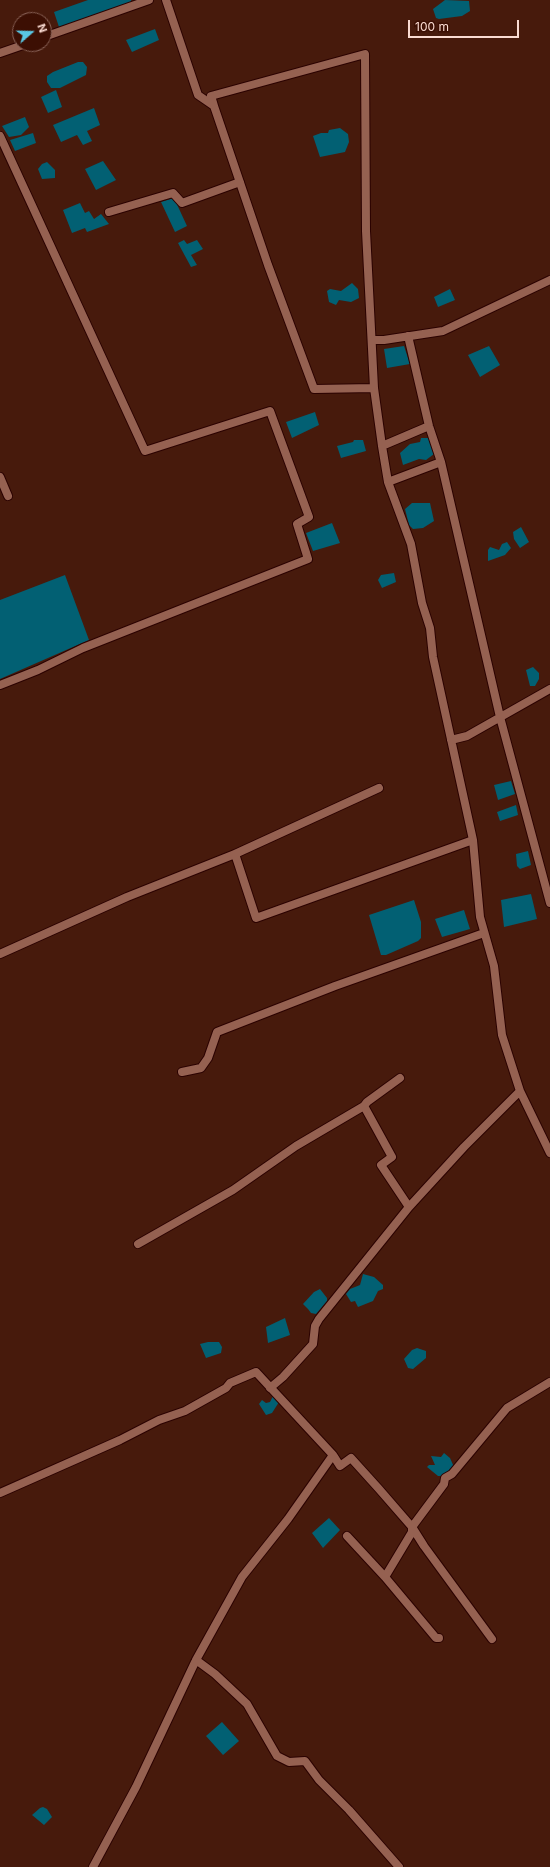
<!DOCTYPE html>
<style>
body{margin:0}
#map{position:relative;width:550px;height:1867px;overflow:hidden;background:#471a0c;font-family:Inter,sans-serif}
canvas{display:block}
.north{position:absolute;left:12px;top:12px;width:40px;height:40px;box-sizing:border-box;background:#3c0f03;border:1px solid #886156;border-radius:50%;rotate:70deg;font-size:11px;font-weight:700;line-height:16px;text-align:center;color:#fadbd2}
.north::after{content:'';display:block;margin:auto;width:14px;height:18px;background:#59c8e5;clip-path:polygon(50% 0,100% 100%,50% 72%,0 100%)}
.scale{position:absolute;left:408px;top:20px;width:111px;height:18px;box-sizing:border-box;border:2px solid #fadbd2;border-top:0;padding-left:5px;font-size:12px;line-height:14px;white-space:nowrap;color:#fadbd2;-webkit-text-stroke:3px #3c0f03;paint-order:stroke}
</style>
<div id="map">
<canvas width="550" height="1867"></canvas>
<div class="north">N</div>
<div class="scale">100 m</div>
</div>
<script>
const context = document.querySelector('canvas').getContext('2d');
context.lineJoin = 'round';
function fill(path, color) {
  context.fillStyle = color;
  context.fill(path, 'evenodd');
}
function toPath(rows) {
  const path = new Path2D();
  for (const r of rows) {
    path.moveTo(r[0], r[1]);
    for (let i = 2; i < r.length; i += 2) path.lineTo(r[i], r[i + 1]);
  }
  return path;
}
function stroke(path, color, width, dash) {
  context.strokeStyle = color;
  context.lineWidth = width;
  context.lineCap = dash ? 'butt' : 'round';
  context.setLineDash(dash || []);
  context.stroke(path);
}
fill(toPath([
 [88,0,131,0,132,3,60,30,54,12],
 [445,0,469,1,470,11,462,16,439,19,436,18,433,9],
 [155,29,159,40,132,52,126,40],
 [78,62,83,62,87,67,86,75,60,88,51,88,47,82,47,76,53,72],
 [56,90,62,107,48,113,41,97],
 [94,108,100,125,87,131,92,141,83,145,77,135,61,142,53,125],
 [25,117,29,127,21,135,9,137,2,126],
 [340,128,348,134,349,142,345,152,320,157,313,136,321,133,328,133,329,130],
 [33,133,36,143,15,151,10,140],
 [103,161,116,180,96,190,85,169],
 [47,162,55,170,55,178,42,179,38,169,42,164],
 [174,198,187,226,175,232,161,202],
 [80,203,85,213,89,211,94,219,101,214,109,224,87,232,85,228,72,233,63,210],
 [184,240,187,244,197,240,203,249,191,255,197,265,191,267,178,243],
 [352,283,358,289,359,298,351,302,339,300,336,305,329,302,327,291,330,289,341,291],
 [450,289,455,300,438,307,434,297],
 [404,346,410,364,387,368,384,349],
 [489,346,500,365,480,377,468,355],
 [315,412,319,425,292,438,286,422],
 [421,438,429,438,434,454,426,460,419,459,403,465,400,453,410,444,420,442],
 [354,440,363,440,366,451,341,458,337,446,353,442],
 [412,503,430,503,434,521,423,528,413,529,409,525,405,509],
 [332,523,340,543,313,551,306,533],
 [521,527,529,542,520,548,514,539,513,532],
 [507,542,511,548,505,555,488,561,488,550,490,547,499,550,502,544],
 [394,573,396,582,382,588,378,580,381,575],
 [65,575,89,640,0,679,0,600],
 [533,667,539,673,539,679,535,686,530,686,526,670],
 [511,781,515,794,498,800,494,785],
 [516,805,518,815,500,821,497,812],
 [528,851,531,865,520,869,517,866,516,854],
 [531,894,537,919,504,927,501,900],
 [414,900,421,922,421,938,418,941,386,955,381,955,369,915],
 [464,910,470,929,442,937,435,919],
 [363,1274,374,1277,383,1285,383,1289,378,1291,373,1301,358,1307,355,1301,351,1302,346,1294,350,1289,360,1285],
 [320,1289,327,1298,327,1301,316,1314,311,1313,308,1309,303,1304,314,1292],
 [285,1318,290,1335,268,1343,266,1327],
 [208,1342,219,1342,222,1347,221,1353,206,1358,200,1344],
 [417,1348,426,1351,426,1358,413,1369,408,1368,404,1359,412,1350],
 [273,1396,279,1402,272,1413,266,1415,259,1404,262,1400,266,1403,270,1402],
 [444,1453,450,1458,454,1467,442,1476,438,1476,427,1467,429,1465,435,1465,431,1456,441,1457],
 [329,1518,340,1530,323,1548,312,1533],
 [222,1722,239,1741,223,1755,206,1736],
 [43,1807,47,1809,52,1817,44,1825,32,1815,40,1808]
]), '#026073');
const minor = toPath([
 [166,0,198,95,214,106,268,265,314,389,374,388],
 [44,37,149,0],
 [0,53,26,44],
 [214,106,211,96,365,54,366,231,374,388,382,446,388,482,411,544,422,603,430,628,433,657,473,840,480,917,494,966,502,1035,520,1091,550,1153],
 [0,136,145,451,270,411,309,517,297,524,308,559,83,648,38,670,0,685],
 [109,212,173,193,182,203,240,182],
 [408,336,429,426,441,462,500,717,550,903],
 [372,340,384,340,443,331,550,280],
 [382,446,429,426],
 [0,477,8,496],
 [388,482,441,462],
 [451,740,467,736,550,689],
 [235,854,379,788],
 [0,954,127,897,235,854,256,918,473,840],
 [182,1072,201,1068,208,1058,217,1032,335,986,484,933],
 [364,1106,392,1157,381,1165,409,1207],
 [138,1244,233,1190,296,1146,364,1106,367,1102,400,1078],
 [270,1388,283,1377,313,1344,315,1326,319,1319,409,1207,464,1147,520,1091],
 [0,1493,120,1440,159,1420,185,1411,226,1388,230,1383,256,1372,333,1455,340,1466,351,1458,379,1489,412,1527,424,1546,492,1639],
 [347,1536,385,1577,412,1532,412,1527,444,1484,445,1478,452,1474,507,1408,550,1382],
 [385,1577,436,1638,439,1638],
 [196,1660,215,1674,247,1704,277,1756,289,1762,305,1761,319,1780,349,1810,399,1867],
 [93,1867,136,1787,196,1660,242,1577,288,1519,333,1455]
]);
stroke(minor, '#2b0200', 10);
stroke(minor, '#956151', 8);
</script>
